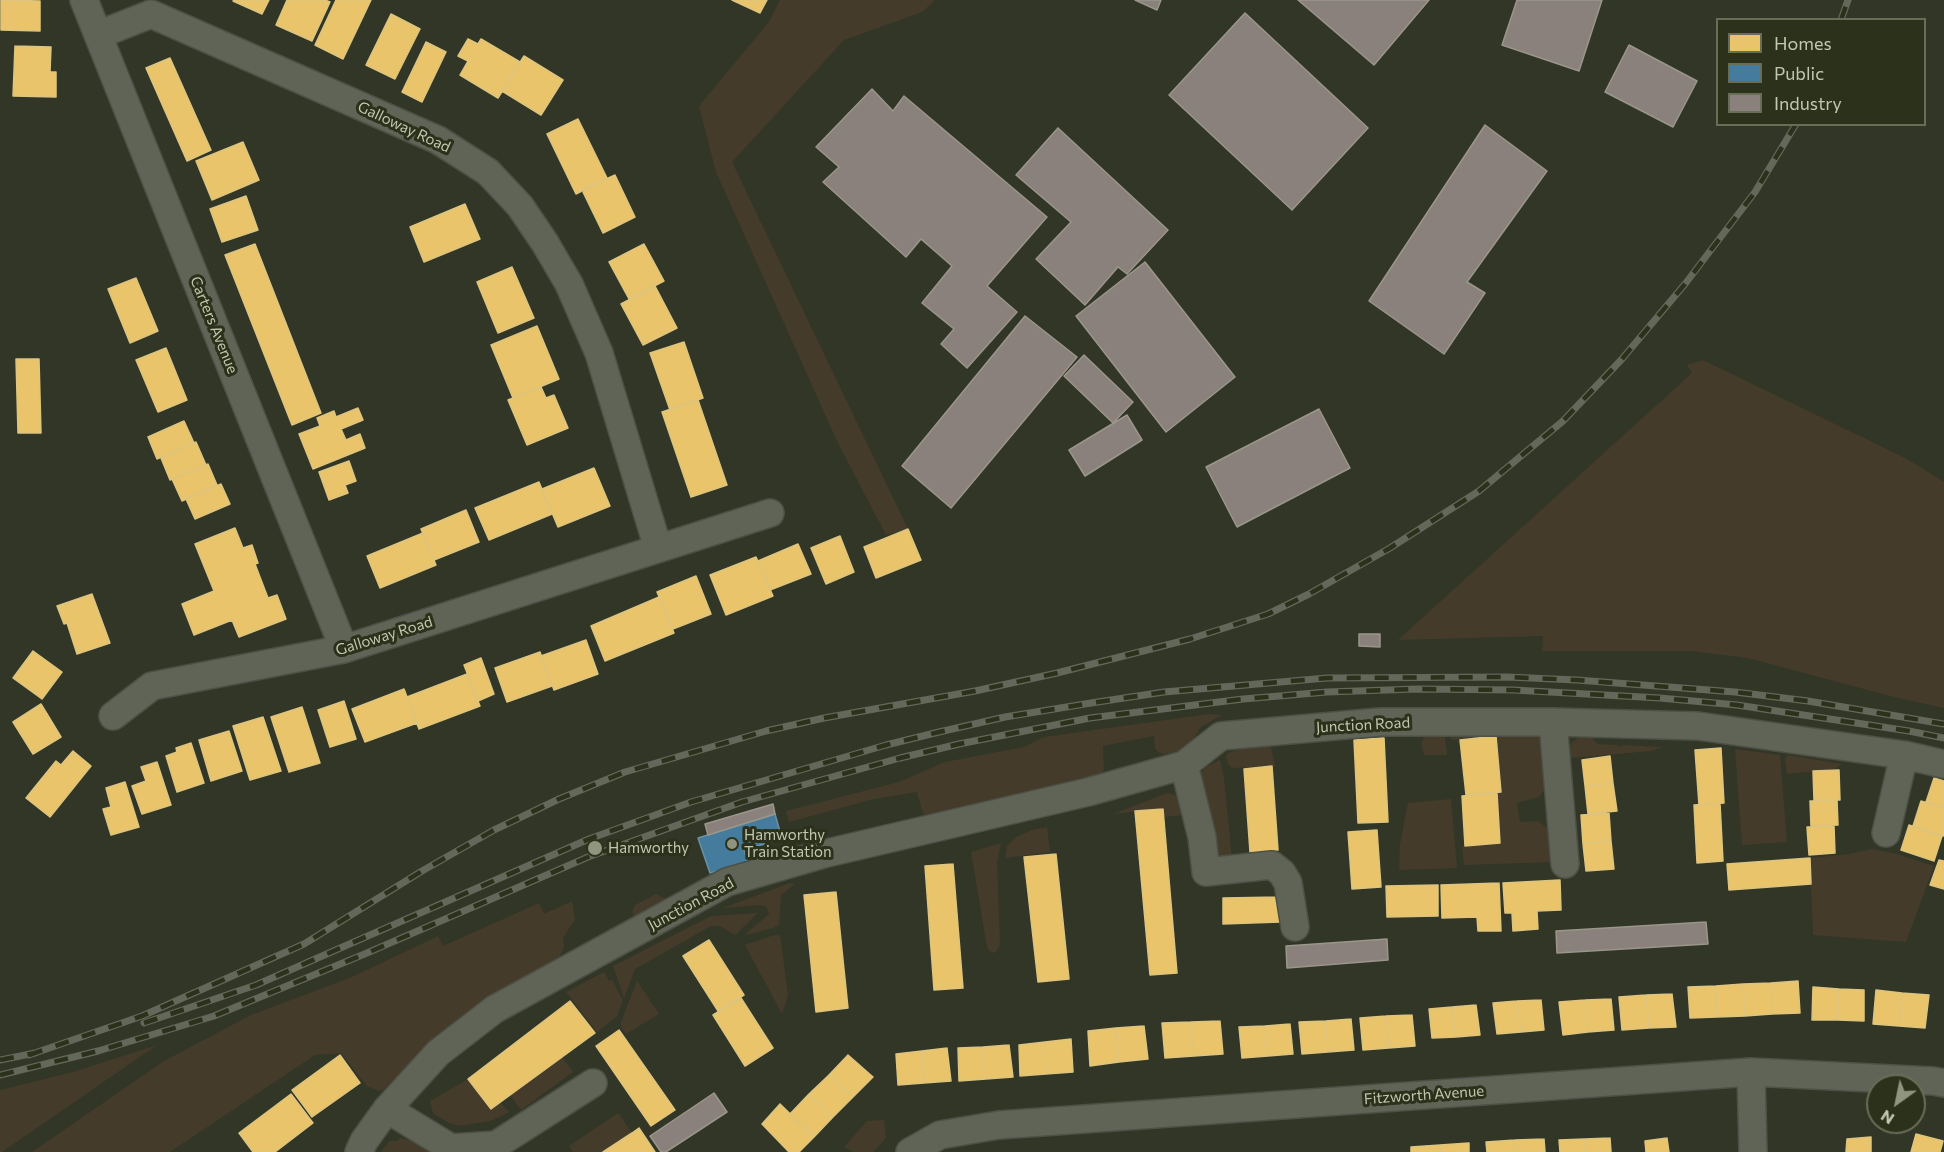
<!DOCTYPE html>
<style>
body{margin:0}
#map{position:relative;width:1944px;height:1152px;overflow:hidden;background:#323626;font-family:Commissioner,sans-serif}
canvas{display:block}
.legend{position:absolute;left:1716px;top:18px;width:210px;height:108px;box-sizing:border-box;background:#2b311a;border:2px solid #676d56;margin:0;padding:8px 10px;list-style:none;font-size:18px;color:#c1c8af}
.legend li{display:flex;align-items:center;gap:12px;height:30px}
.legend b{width:30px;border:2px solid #676d56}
.north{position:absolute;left:1866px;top:1074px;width:60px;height:60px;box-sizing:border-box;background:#2b311a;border:2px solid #676d56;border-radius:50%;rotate:213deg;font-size:16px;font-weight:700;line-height:24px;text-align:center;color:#c1c8af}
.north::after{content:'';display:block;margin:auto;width:21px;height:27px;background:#8f957f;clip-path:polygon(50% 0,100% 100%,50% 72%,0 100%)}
</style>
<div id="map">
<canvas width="1944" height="1152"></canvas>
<ul class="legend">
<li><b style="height:16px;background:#e9c46a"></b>Homes</li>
<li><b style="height:16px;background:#457b9d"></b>Public</li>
<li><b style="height:16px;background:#8a817c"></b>Industry</li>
</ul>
<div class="north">N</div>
</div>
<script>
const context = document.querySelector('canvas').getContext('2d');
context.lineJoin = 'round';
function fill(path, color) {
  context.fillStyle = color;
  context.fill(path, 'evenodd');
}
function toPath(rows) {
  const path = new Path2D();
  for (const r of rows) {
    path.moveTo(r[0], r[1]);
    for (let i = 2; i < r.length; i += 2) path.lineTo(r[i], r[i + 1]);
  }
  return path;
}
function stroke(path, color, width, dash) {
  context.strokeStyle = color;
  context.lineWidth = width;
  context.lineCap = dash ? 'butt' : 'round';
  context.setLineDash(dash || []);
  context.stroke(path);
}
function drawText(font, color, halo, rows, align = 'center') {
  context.font = font + ' Commissioner,sans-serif';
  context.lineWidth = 6;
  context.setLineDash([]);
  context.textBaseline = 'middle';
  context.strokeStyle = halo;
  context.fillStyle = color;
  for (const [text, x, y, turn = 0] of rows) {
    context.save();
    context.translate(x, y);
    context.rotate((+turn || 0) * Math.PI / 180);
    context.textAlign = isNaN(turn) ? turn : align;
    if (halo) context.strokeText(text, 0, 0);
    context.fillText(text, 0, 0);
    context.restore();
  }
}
fill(toPath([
 [780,0,935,0,922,12,844,40,732,162,908,529,886,535,837,441,716,172,699,106,769,22],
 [1703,360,1907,459,1944,482,1944,708,1890,696,1748,658,1690,651,1542,651,1543,636,1398,640,1692,373,1687,365],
 [1209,714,1222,715,1201,727,1191,743,1180,751,1164,754,1158,752,1155,748,1154,736,1103,746,1104,770,1093,779,928,816,923,813,917,792,874,799,789,822,786,811,899,782,945,762,1024,747,1044,737],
 [1444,731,1447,755,1424,755,1421,743,1427,732],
 [1450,732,1540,733,1545,744,1545,789,1539,797,1517,803,1520,822,1538,821,1548,829,1556,862,1464,865,1462,846,1500,843,1497,793,1501,792,1496,737,1451,740],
 [1590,735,1597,744,1617,745,1618,747,1624,745,1662,747,1651,751,1571,758,1569,754,1571,743,1581,736],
 [1270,742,1275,766,1232,768,1228,764,1226,757,1228,753,1247,746],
 [1735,749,1780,755,1787,842,1742,845],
 [1788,755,1842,764,1835,769,1787,774,1785,758],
 [1220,760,1224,778,1232,858,1218,855,1201,773,1206,767],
 [1167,793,1175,795,1181,802,1185,815,1164,817,1163,809,1113,814],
 [1451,799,1457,868,1399,870,1400,844,1408,803],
 [1047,827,1050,852,1005,858,1007,846,1016,837,1032,830],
 [1001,843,997,862,1000,945,996,952,992,953,988,949,986,941,971,852],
 [1872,849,1897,854,1934,866,1906,942,1813,935,1810,858,1849,854],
 [790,883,795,884,781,895,779,925,773,928,746,935,749,931,769,914,766,906,760,905,723,908],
 [656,894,666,899,666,901,634,916,632,912,635,905],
 [572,901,575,919,563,938,564,947,560,956,439,1037,384,1089,380,1091,367,1086,341,1053,315,1055,170,1152,32,1152,164,1061,251,1015,352,977,438,936,443,946,539,903,544,914],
 [758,913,735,935,720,926,711,926,635,969,624,998,613,966,711,916],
 [780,935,788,995,782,1014,745,945,771,936],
 [604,972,609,981,612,979,622,999,622,1003,617,1016,597,1032,566,992],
 [637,981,659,1014,626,1034,621,1027,621,1022],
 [157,1045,2,1152,0,1152,0,1090,73,1072],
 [562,1057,573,1072,521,1110,510,1095],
 [468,1079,490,1109,500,1102,509,1112,491,1121,458,1126,447,1122,433,1113,430,1101],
 [618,1113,632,1133,603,1152,573,1152,569,1146],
 [884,1120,886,1138,873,1152,853,1152,844,1147,867,1121],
 [400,1138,416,1141,443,1152,381,1152,389,1141,397,1141]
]), '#453b2a');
const homes = toPath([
 [1,0,40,1,40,31,1,30,1,0],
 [234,0,269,0,262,14,233,1,234,0],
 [287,0,325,0,330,2,312,41,276,25,287,0],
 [336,0,371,0,343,59,315,45,336,0],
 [732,0,767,0,760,13,732,0],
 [391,14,420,29,395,79,366,65,391,14],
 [468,39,478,44,481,39,520,62,498,98,460,75,468,61,458,56,468,39],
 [426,42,446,52,422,102,402,92,426,42],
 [15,46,51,47,50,72,56,72,56,97,13,96,15,46],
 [524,56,563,80,541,115,502,91,524,56],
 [170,58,211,150,187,161,146,68,170,58],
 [578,119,607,178,576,194,547,134,578,119],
 [243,142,259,180,212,200,196,161,243,142],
 [615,175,635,217,603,233,582,190,615,175],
 [246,196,258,230,222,242,210,209,246,196],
 [465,204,480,239,424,262,410,227,465,204],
 [255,244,321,413,292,425,225,255,255,244],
 [644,244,664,281,629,299,609,262,644,244],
 [512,267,534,318,498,333,477,282,512,267],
 [136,278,158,331,130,343,108,289,136,278],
 [655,286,677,328,643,345,621,304,655,286],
 [537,326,559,379,513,398,491,345,537,326],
 [684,342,703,398,670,410,650,353,684,342],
 [166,348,187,400,158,412,136,360,166,348],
 [16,359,39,359,41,433,18,433,16,359],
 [541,387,546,398,554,395,568,428,527,445,508,400,541,387],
 [698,400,727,485,691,497,662,412,698,400],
 [358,408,363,420,341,429,346,440,360,434,365,448,313,469,299,434,320,426,317,418,334,411,336,417,358,408],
 [184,421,194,443,157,459,148,437,184,421],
 [196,442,206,465,170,480,161,458,196,442],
 [349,461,356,481,345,485,348,493,329,500,319,472,349,461],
 [208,464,217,485,182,501,172,479,208,464],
 [594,468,610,506,558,527,542,489,594,468],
 [539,482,552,514,489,540,475,508,539,482],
 [221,484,230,504,195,519,186,499,221,484],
 [466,510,479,542,434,560,421,529,466,510],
 [235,528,243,548,252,545,258,563,255,564,268,598,277,595,286,619,239,637,232,620,194,635,182,604,214,591,195,544,235,528],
 [908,529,921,560,876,578,864,547,908,529],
 [423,533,436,565,380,588,367,556,423,533],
 [840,536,854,572,826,584,811,548,840,536],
 [798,544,811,574,770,590,758,561,798,544],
 [756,557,773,596,726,615,710,575,756,557],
 [696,576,711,614,673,629,657,592,696,576],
 [92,594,110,643,77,654,67,623,64,624,57,606,92,594],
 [659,597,674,633,605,661,591,626,659,597],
 [586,640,598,674,554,690,541,656,586,640],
 [33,651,62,672,42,699,13,678,33,651],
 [540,652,552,686,507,702,495,668,540,652],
 [481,658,494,694,478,701,464,665,481,658],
 [467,674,480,706,419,729,407,697,467,674],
 [404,689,417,723,365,742,352,709,404,689],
 [344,701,356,739,330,747,318,710,344,701],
 [41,704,61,737,33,754,13,722,41,704],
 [302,707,320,763,289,772,271,717,302,707],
 [263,717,281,771,250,780,233,726,263,717],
 [229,731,242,771,211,781,199,740,229,731],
 [1496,736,1501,792,1466,795,1460,740,1496,736],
 [1384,738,1388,822,1358,823,1354,740,1384,738],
 [191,743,204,783,177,792,166,756,177,752,176,748,191,743],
 [1721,748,1724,803,1699,805,1695,750,1721,748],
 [73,751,91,766,50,817,26,798,56,761,61,765,73,751],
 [1610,756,1613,783,1585,786,1582,760,1610,756],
 [157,762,171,805,142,814,132,786,146,781,141,767,157,762],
 [1272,766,1278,850,1250,852,1244,769,1272,766],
 [1839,770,1840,800,1814,800,1813,771,1839,770],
 [1934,778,1944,781,1944,808,1926,802,1934,778],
 [125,782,139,827,111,835,103,809,111,807,106,788,125,782],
 [1613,783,1617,811,1588,814,1585,786,1613,783],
 [1497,793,1500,843,1465,846,1462,796,1497,793],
 [1837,800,1838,825,1811,826,1810,801,1837,800],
 [1921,801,1944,808,1944,836,1913,826,1921,801],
 [1720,803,1723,861,1697,863,1694,805,1720,803],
 [1163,809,1177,973,1150,975,1135,811,1163,809],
 [1609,813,1611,841,1583,844,1581,815,1609,813],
 [1909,825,1942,836,1934,861,1901,850,1909,825],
 [1834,826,1835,853,1809,855,1807,827,1834,826],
 [1377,830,1381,887,1352,889,1348,832,1377,830],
 [1611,841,1614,869,1586,871,1583,844,1611,841],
 [1056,854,1069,979,1038,982,1024,857,1056,854],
 [1810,858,1811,884,1729,890,1727,864,1810,858],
 [1939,860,1944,861,1944,889,1930,885,1939,860],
 [953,864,963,988,934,990,925,866,953,864],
 [1560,880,1561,910,1537,911,1538,929,1513,931,1512,913,1505,913,1503,883,1560,880],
 [1499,883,1501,931,1478,931,1477,917,1442,918,1441,885,1499,883],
 [1438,885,1438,916,1387,917,1386,886,1438,885],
 [836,892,848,1008,816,1012,804,895,836,892],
 [1279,897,1280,922,1223,924,1223,898,1279,897],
 [709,940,744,995,718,1011,683,956,709,940],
 [1798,981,1800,1013,1772,1014,1771,983,1798,981],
 [1771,983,1772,1014,1745,1016,1743,984,1771,983],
 [1743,984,1745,1016,1717,1017,1716,986,1743,984],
 [1716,986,1717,1017,1690,1018,1688,987,1716,986],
 [1813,987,1839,989,1838,1020,1812,1020,1813,987],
 [1839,989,1864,990,1864,1021,1838,1020,1839,989],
 [1876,990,1902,993,1899,1026,1873,1024,1876,990],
 [1902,993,1929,995,1925,1028,1899,1026,1902,993],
 [1672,994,1676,1027,1649,1028,1646,995,1672,994],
 [1646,995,1649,1028,1622,1030,1619,997,1646,995],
 [741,998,773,1048,745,1066,713,1015,741,998],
 [1611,999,1614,1030,1588,1032,1585,1000,1611,999],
 [1541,1000,1544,1030,1521,1032,1517,1001,1541,1000],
 [1585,1000,1588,1032,1563,1035,1559,1002,1585,1000],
 [570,1001,595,1033,491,1109,468,1079,570,1001],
 [1517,1001,1521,1032,1497,1034,1493,1003,1517,1001],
 [1476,1005,1480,1035,1456,1037,1452,1007,1476,1005],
 [1452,1007,1456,1037,1432,1038,1429,1009,1452,1007],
 [1412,1015,1415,1046,1389,1048,1386,1016,1412,1015],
 [1386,1016,1389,1048,1363,1050,1360,1018,1386,1016],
 [1351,1019,1354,1050,1328,1052,1326,1021,1351,1019],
 [1220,1021,1223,1054,1194,1056,1191,1022,1220,1021],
 [1326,1021,1328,1052,1302,1054,1299,1022,1326,1021],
 [1191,1022,1194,1056,1165,1058,1162,1023,1191,1022],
 [1290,1024,1293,1054,1268,1056,1265,1026,1290,1024],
 [1144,1026,1148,1059,1119,1062,1116,1028,1144,1026],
 [1265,1026,1268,1056,1242,1058,1239,1027,1265,1026],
 [1116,1028,1119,1062,1090,1066,1088,1031,1116,1028],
 [619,1030,675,1110,651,1126,596,1046,619,1030],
 [1071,1039,1073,1072,1046,1074,1045,1042,1071,1039],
 [1045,1042,1046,1074,1020,1076,1019,1045,1045,1042],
 [1009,1045,1013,1077,986,1079,983,1047,1009,1045],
 [983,1047,986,1079,959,1081,958,1048,983,1047],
 [947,1048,951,1081,924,1083,922,1051,947,1048],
 [922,1051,924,1083,898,1085,896,1054,922,1051],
 [340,1055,360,1083,312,1117,292,1090,340,1055],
 [848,1055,873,1077,853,1097,829,1075,848,1055],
 [829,1075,853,1097,833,1117,809,1094,829,1075],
 [291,1094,313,1123,275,1152,253,1152,239,1133,291,1094],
 [809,1094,833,1117,814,1137,790,1114,809,1094],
 [780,1104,814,1137,799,1152,789,1152,762,1124,780,1104],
 [639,1128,655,1152,603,1152,632,1133,639,1128],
 [1916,1134,1943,1141,1940,1152,1911,1152,1916,1134],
 [1871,1137,1871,1152,1846,1152,1847,1139,1871,1137],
 [1610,1138,1611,1152,1585,1152,1585,1139,1610,1138],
 [1667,1138,1669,1152,1646,1152,1645,1141,1667,1138],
 [1544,1139,1545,1152,1516,1152,1515,1140,1544,1139],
 [1585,1139,1585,1152,1560,1152,1559,1140,1585,1139],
 [1515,1140,1516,1152,1487,1152,1486,1142,1515,1140],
 [1469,1143,1469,1152,1440,1152,1440,1145,1469,1143],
 [1440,1145,1440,1152,1411,1152,1411,1147,1440,1145]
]);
fill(homes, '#e9c46a');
stroke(homes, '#ddc57f', 1.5);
const public = toPath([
 [775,814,782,839,744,850,748,862,710,873,698,838,775,814]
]);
fill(public, '#457b9d');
stroke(public, '#6a92a2', 1.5);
const industry = toPath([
 [1135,0,1161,0,1157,10,1135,0],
 [1298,0,1429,0,1374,65,1298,0],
 [1517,0,1602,0,1579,71,1502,45,1517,0],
 [1245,13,1368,128,1292,210,1169,95,1245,13],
 [1629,45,1697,81,1673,127,1605,92,1629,45],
 [872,89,893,111,904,96,1047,217,987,286,1017,312,967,368,941,344,954,329,922,303,952,266,921,239,906,257,823,182,839,167,816,147,872,89],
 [1485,125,1547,171,1467,282,1485,293,1444,354,1369,301,1485,125],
 [1058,128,1168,230,1127,274,1118,267,1085,305,1036,259,1071,222,1016,175,1058,128],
 [1145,262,1235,377,1166,432,1076,316,1145,262],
 [1025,316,1077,357,951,508,902,466,1025,316],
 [1084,355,1133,402,1113,423,1064,376,1084,355],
 [1319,409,1350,468,1237,527,1206,467,1319,409],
 [1127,415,1142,440,1085,476,1069,450,1127,415],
 [1359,634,1380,634,1380,647,1359,646,1359,634],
 [773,804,775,814,708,835,705,824,773,804],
 [1706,922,1708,944,1557,953,1556,931,1706,922],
 [1387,939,1388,960,1287,968,1286,946,1387,939],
 [714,1093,727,1112,666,1152,661,1152,650,1136,714,1093]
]);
fill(industry, '#8a817c');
stroke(industry, '#9a968b', 1.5);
const minor = toPath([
 [84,0,344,649],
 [98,35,151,14,438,140,488,172,520,206,545,243,569,284,599,353,658,548],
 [113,716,152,686,344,649,770,513],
 [1553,722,1565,864],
 [1184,765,1202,837,1206,872,1272,865,1282,873,1288,883,1295,927],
 [1886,833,1904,755],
 [1751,1072,1753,1152],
 [387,1109,451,1148,496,1145,593,1083],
 [359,1152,364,1141,387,1109,438,1053,495,1009,727,882,823,854,1088,792,1184,765,1221,736,1380,722,1553,722,1698,726,1904,755,1944,764],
 [910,1152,940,1135,999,1125,1751,1072,1933,1081,1944,1083]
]);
stroke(minor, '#4d5045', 30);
stroke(minor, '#606456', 27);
const rail = toPath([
 [1841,20,1848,0],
 [144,1023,256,985,589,839,691,802,886,745,939,732,1005,717,1091,703,1164,692,1327,678,1507,677,1577,680,1735,692,1808,701,1944,724],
 [29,1055,142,1016,304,944,422,871,494,830,559,799,625,772,766,731,824,718,975,691,1057,673,1190,639,1268,614,1309,594,1390,548,1479,491,1563,421,1622,359,1685,284,1755,192,1796,124],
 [0,1060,35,1053],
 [0,1075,98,1051,214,1016,367,953,588,857,742,802,900,758,959,744,1090,718,1243,699,1327,692,1417,689,1513,690,1660,698,1737,705,1909,731,1944,738]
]);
stroke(rail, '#63685a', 7);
stroke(rail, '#2b311a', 4.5, [14]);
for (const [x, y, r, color] of [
 [732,844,6,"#8f957f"],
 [595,848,8,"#8f957f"]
]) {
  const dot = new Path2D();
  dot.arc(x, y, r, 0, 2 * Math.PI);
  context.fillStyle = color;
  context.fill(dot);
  stroke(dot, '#2b311a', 2);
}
drawText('15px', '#c1c8af', '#2b311a', [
 ["Galloway Road",404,127,25],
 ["Carters Avenue",214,325,68],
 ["Galloway Road",384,636,-17],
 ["Junction Road",1363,725,-3],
 ["Junction Road",691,904,-28],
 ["Fitzworth Avenue",1424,1095,-4]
]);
drawText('15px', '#c1c8af', '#2b311a', [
 ["Hamworthy",744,835],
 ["Train Station",744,852],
 ["Hamworthy",608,848]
], 'left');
</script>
